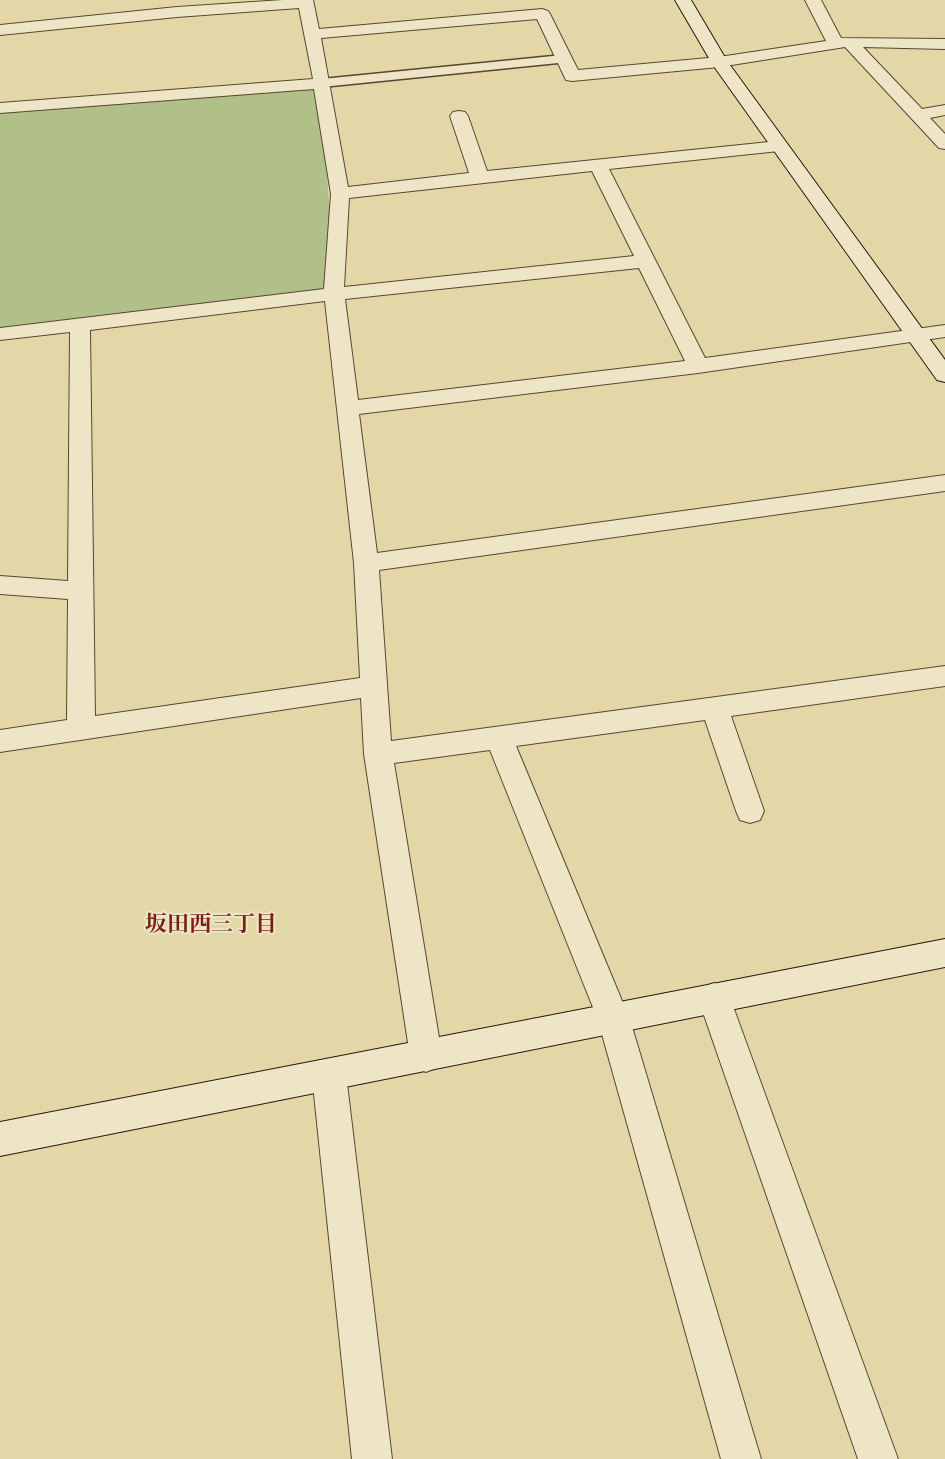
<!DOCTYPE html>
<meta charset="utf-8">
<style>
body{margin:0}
canvas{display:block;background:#e4d7a7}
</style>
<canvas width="945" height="1459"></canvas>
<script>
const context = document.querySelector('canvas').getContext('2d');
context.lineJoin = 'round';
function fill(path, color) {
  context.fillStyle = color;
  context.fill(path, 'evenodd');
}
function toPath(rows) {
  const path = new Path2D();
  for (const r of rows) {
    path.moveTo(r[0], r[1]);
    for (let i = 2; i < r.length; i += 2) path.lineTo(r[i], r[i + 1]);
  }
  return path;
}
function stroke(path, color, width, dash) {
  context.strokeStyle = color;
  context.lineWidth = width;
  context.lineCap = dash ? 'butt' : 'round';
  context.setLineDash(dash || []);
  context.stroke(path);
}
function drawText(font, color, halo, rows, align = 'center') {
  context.font = font + ' Cardo,"Noto Serif JP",serif';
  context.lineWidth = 4;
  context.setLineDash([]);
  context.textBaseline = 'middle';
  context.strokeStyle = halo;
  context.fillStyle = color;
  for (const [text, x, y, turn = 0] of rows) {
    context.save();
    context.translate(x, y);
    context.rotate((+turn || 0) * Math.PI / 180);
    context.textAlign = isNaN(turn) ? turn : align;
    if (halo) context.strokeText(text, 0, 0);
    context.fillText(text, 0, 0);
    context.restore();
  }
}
fill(toPath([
 [322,83,334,294,0,334,0,107]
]), '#b1bf89');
const lane = toPath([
 [563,55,568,56,570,59,568,62,322,87,315,83,322,79,563,55]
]);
const street = toPath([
 [283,0,313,0,319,29,542,9,548,11,550,14,578,70,719,57,826,41,805,0,821,0,841,38,945,39,945,49,863,47,922,109,945,105,945,115,930,118,945,134,945,149,939,148,845,47,719,67,572,81,566,80,564,76,537,19,321,38,348,187,469,173,450,116,453,112,459,111,465,112,468,116,487,171,779,141,785,142,788,146,785,150,779,151,609,169,705,358,945,325,945,337,698,373,359,414,377,553,945,475,945,491,379,570,391,741,945,666,945,686,731,716,764,811,760,820,750,823,740,820,736,811,705,720,516,746,630,1020,761,1459,721,1459,598,1020,490,750,394,763,442,1056,438,1067,426,1072,414,1067,410,1056,364,754,361,698,0,752,0,730,67,720,68,599,0,594,0,576,68,581,70,332,0,340,0,328,324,289,331,194,314,89,0,113,0,103,313,79,299,8,177,17,0,35,0,25,177,7,283,0],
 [592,171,634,256,344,287,349,198,592,171],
 [639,268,685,361,358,400,345,299,639,268],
 [325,301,354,563,360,678,95,716,90,330,325,301],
 [714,983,725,987,730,998,898,1459,858,1459,698,998,703,987,714,983],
 [329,1059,341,1063,346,1075,392,1459,352,1459,312,1075,317,1063,329,1059]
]);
const secondary = toPath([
 [675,0,691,0,727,61,945,360,945,382,937,380,713,65,675,0],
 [945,939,945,967,0,1156,0,1122,945,939]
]);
stroke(lane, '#584633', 3);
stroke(street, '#584633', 2);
stroke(secondary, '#29150c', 2);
fill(lane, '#ede5c6');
fill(street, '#ede5c6');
fill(secondary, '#ede5c6');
drawText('bold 22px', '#7a1f14', '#ede5c6', [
 ["坂田西三丁目",211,926]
]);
</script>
